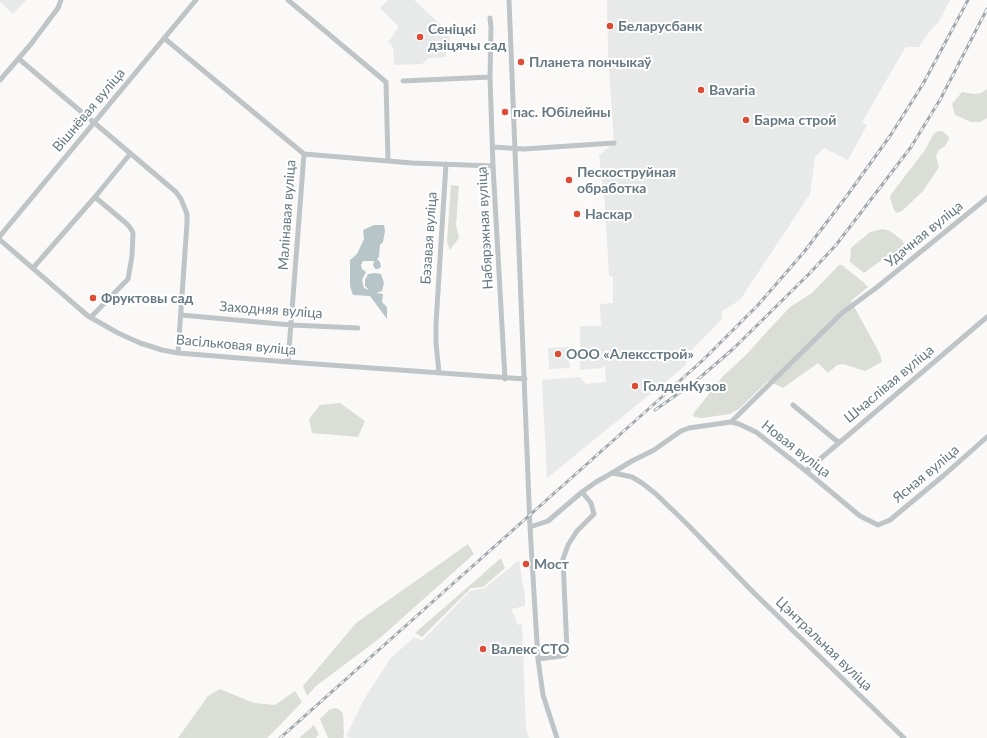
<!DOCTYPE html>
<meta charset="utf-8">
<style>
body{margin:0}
canvas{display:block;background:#faf9f8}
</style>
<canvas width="987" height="738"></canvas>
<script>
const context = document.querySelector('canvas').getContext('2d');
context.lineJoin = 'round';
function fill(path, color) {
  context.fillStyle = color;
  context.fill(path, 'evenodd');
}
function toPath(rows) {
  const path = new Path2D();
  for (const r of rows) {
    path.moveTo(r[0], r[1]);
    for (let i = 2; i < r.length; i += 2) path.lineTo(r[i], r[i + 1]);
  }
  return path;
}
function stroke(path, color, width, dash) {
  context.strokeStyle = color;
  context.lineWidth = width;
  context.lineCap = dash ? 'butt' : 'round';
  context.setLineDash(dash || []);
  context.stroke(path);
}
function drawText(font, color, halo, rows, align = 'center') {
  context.font = font + ' Lato,sans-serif';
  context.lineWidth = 4;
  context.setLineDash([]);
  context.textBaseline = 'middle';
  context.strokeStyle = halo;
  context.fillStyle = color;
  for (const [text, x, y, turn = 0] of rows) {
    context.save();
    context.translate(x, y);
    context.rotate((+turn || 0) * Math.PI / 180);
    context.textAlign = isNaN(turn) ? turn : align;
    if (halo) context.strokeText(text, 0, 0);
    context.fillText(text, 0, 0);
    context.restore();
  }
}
fill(toPath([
 [0,0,26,0,13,14,0,2],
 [388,0,414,0,450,33,449,44,446,49,446,57,429,58,422,64,394,65,393,47,388,42,398,28,398,26,380,8],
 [607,0,950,0,938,23,929,32,919,47,906,47,901,55,862,122,867,125,848,160,824,148,815,157,810,194,740,300,722,311,722,319,692,350,685,366,547,478,542,381,543,380,580,377,586,384,606,382,605,367,602,367,602,368,580,370,580,326,601,326,600,304,613,303,613,277,609,276,605,206,599,155,614,143,608,56],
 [569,347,570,368,549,369,548,348],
 [519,560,525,597,525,606,511,609,518,625,522,624,526,730,529,738,352,738,346,736,363,701,390,659,414,637,422,641,470,591,485,588]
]), '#e8e9e9');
fill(toPath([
 [987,89,987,118,980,122,971,122,955,115,952,104,962,92,975,94,981,93],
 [938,131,942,131,949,137,948,141,945,146,939,150,936,156,939,167,923,191,902,211,896,213,893,208,890,197,892,193,925,150,933,135],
 [451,185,459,186,456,225,459,238,450,250,447,242],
 [883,229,890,231,902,240,905,245,904,255,899,262,896,262,887,256,864,273,850,262,851,248,870,232],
 [839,265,842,265,863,282,868,287,851,301,880,354,882,362,865,371,843,364,837,365,828,373,818,363,783,388,768,381,739,409,730,414,702,418,694,417,693,414,723,376,747,354,762,337,790,307,812,293],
 [340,403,365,421,358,437,312,433,309,419,320,405],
 [468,544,474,554,380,638,316,686,307,696,303,686,356,623],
 [501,558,505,568,483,587,471,588,422,637,415,633],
 [220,689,254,703,275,705,295,691,302,702,281,724,267,738,178,738,208,696],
 [335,708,339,709,343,714,344,733,343,737,345,738,328,738,320,719,329,710],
 [314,725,319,734,316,738,299,738]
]), '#daded7');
fill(toPath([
 [374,225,384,225,385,231,383,242,380,245,379,257,377,259,380,262,381,267,378,269,375,269,373,265,374,261,363,261,361,265,362,269,366,272,362,280,364,288,369,290,365,286,365,280,368,274,374,273,381,274,384,283,382,291,376,293,383,294,382,302,387,307,387,319,370,296,353,295,350,286,350,260,357,254,364,239,363,230]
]), '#b8c5c8');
stroke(toPath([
 [288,0,386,82,388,161],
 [509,0,530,527,538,659,543,695,557,738],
 [490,18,491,27,490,77,493,166,505,379],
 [164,38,304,154,288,362],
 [19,59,176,192,181,199,187,214,187,223,178,353],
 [0,80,31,44,58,8,61,0],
 [403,81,490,77],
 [493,147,524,149,614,143],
 [304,154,412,163,493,166],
 [95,197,130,154],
 [0,236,196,0],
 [0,240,88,316,118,333,140,343,162,350,178,353,288,362,525,379],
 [33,268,95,197,127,224,131,229,133,233,132,256,128,279,91,317],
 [181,315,291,325,358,328],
 [439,373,436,343,436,323,446,164],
 [793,405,838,442],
 [731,422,842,313,876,288,987,198],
 [806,471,987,317],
 [612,473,632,461,654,450,681,431,689,428,731,422,739,424,756,432,806,471,860,516,878,525,890,520,943,476,987,437],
 [530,527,548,521,582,492],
 [538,659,561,656,565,655,567,651,563,559,568,545,577,531,594,514,591,503,582,492,596,482,612,473,623,475,632,477,642,483,656,494,686,523,754,593,904,738]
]), '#bfc4c7', 5);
const rail = toPath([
 [655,410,696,381,733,349,809,274,836,245,911,147,941,98,987,9],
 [280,738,653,405,703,360,758,305,804,252,846,197,890,136,923,84,968,0]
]);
stroke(rail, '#a1a9ae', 3);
stroke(rail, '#fff', 1.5, [4.5]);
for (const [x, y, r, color] of [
 [610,26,4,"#dd4c34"],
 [420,37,4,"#dd4c34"],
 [521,62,4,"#dd4c34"],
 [701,90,4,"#dd4c34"],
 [505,112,4,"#dd4c34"],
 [746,120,4,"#dd4c34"],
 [569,180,4,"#dd4c34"],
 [577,214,4,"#dd4c34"],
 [93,298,4,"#dd4c34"],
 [558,354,4,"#dd4c34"],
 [635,386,4,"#dd4c34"],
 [526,564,4,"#dd4c34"],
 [483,649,4,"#dd4c34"]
]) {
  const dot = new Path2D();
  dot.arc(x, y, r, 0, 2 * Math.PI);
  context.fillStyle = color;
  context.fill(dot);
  stroke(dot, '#fff', 1.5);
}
drawText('bold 14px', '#667881', '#fff', [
 ["Беларусбанк",618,26],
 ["Сеніцкі",428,29],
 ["дзіцячы сад",428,45],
 ["Планета пончыкаў",529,62],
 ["Bavaria",709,90],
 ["пас. Юбілейны",513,112],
 ["Барма строй",754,120],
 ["Пескоструйная",577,172],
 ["обработка",577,188],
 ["Наскар",585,214],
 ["Фруктовы сад",101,298],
 ["ООО «Алексстрой»",566,354],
 ["ГолденКузов",643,386],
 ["Мост",534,564],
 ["Валекс СТО",491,649]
], 'left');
drawText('14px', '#667881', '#fff', [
 ["Вішнёвая вуліца",89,110,-50],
 ["Малінавая вуліца",287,215,-86],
 ["Набярэжная вуліца",485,228,-93],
 ["Удачная вуліца",924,234,-39],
 ["Бэзавая вуліца",429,238,-86],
 ["Заходняя вуліца",271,310,4],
 ["Васільковая вуліца",236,345,5],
 ["Шчаслівая вуліца",889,384,-40],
 ["Новая вуліца",796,449,38],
 ["Ясная вуліца",926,474,-40],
 ["Цэнтральная вуліца",824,644,44]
]);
</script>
